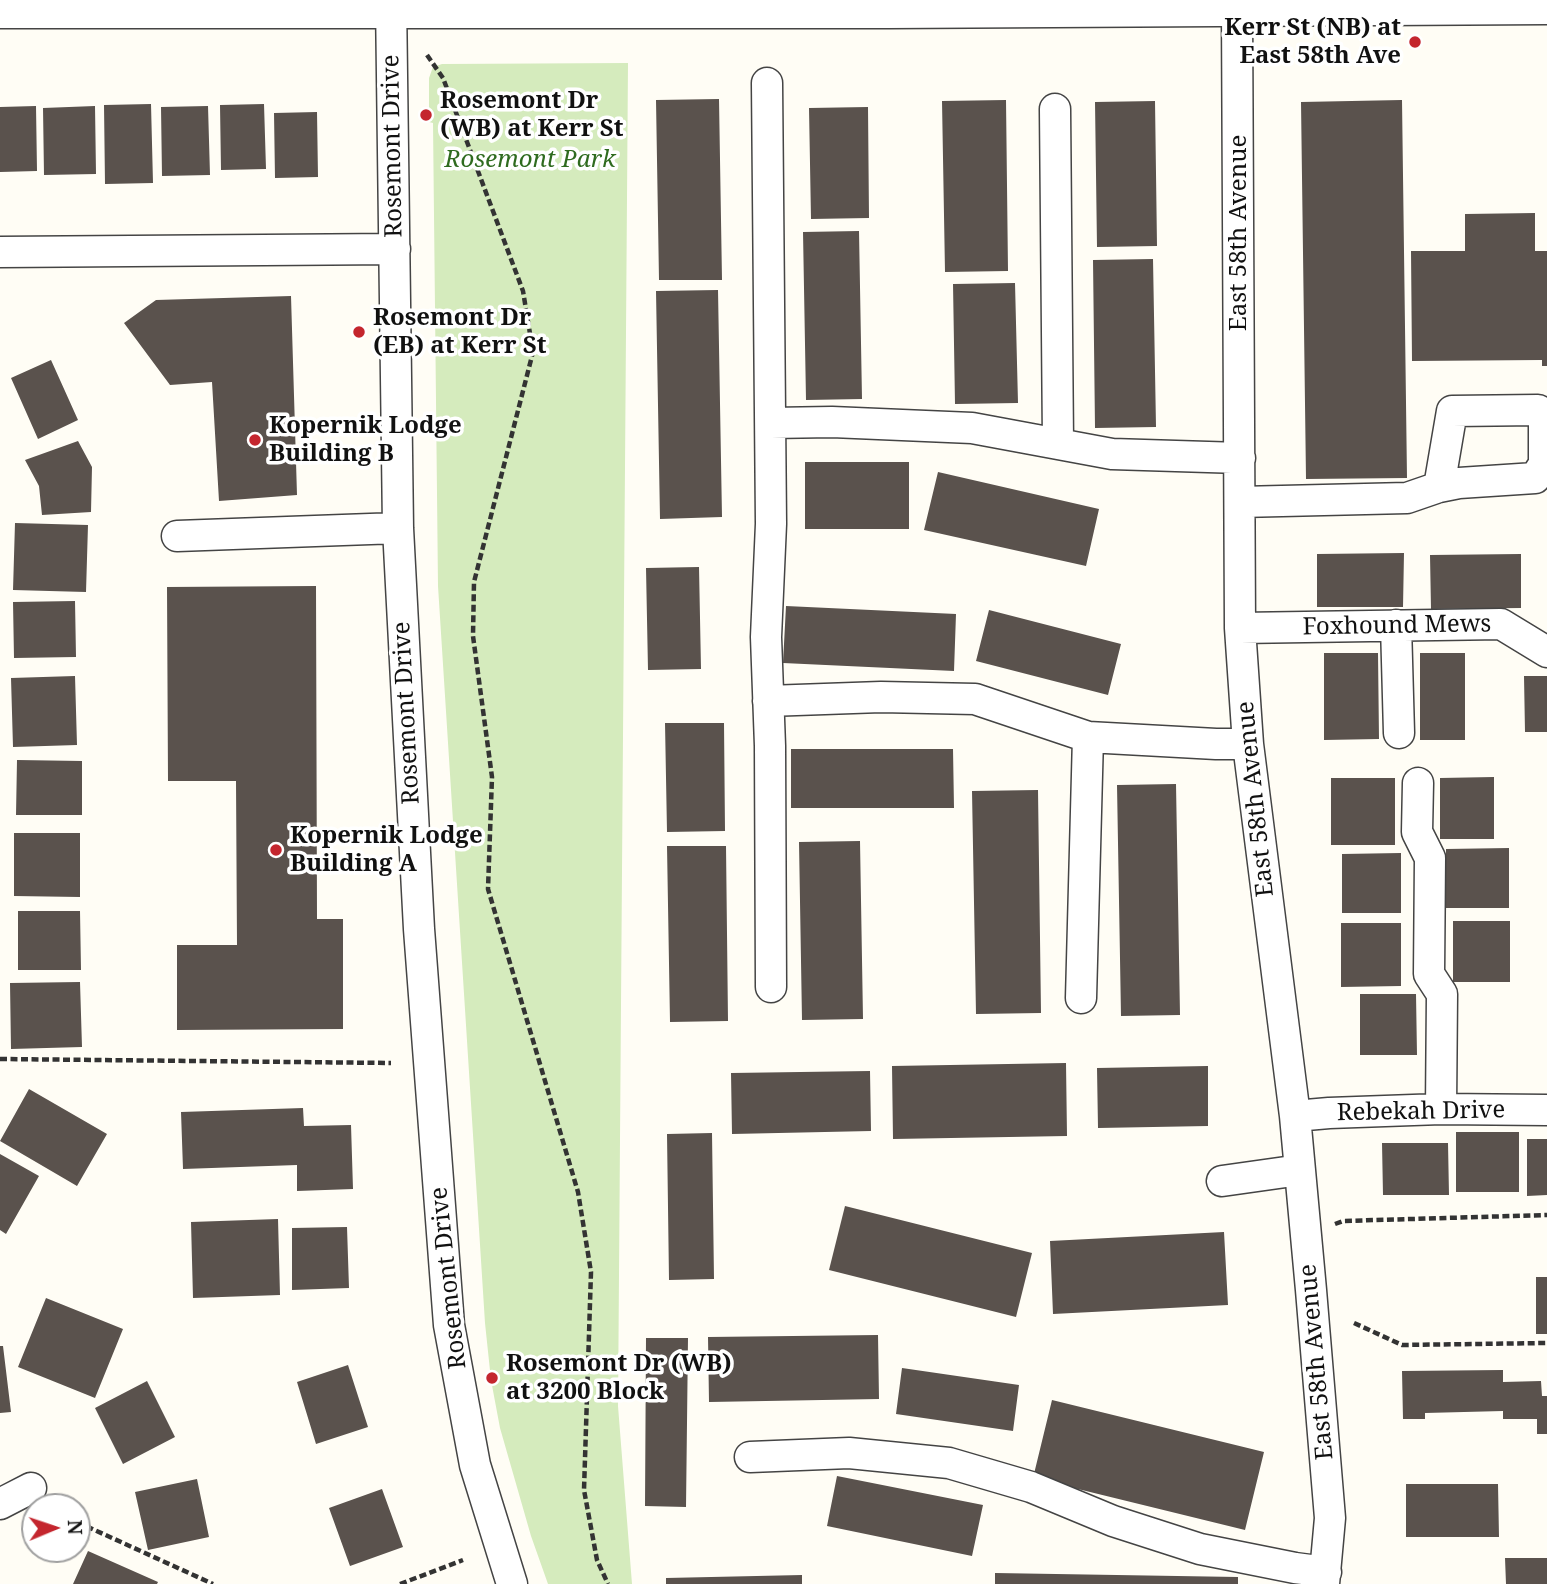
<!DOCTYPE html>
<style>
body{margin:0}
#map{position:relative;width:1547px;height:1584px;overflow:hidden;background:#fffdf5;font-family:"Noto Serif",serif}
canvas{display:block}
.north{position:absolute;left:21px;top:1493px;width:70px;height:70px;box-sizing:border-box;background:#fff;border:2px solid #a0a0a0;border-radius:50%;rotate:88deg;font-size:19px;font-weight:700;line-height:28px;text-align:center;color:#111}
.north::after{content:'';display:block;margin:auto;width:24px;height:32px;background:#c4262e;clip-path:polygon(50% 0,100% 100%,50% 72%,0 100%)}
</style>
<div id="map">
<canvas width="1547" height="1584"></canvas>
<div class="north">N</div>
</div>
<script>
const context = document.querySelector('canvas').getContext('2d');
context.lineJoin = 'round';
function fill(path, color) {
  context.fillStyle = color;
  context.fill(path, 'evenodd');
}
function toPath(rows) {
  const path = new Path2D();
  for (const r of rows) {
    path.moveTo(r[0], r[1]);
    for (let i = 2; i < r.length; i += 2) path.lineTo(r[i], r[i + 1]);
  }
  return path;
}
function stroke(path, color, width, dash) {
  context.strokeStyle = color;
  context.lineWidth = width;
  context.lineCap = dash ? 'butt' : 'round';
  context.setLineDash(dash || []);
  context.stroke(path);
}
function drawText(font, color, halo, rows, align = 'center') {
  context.font = font + ' "Noto Serif",serif';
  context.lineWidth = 7;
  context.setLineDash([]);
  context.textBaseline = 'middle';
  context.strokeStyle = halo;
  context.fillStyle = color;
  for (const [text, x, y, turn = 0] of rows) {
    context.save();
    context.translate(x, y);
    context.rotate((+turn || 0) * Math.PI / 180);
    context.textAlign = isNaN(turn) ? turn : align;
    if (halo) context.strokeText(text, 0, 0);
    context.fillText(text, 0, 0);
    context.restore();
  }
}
fill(toPath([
 [628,63,618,1406,632,1584,548,1584,531,1536,500,1428,491,1380,485,1323,438,586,433,123,429,122,429,78,433,67,442,64]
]), '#d5ebbd');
fill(toPath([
 [719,99,722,280,659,280,656,100],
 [1006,100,1008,271,945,272,942,101],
 [1402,100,1407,478,1306,479,1301,102],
 [1155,101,1157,246,1097,247,1095,102],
 [151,104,153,183,105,184,104,105],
 [264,104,266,169,221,170,220,105],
 [36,106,37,171,0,172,0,107],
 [95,106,96,174,44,175,43,108],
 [208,106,210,175,162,176,161,107],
 [868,107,869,218,811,219,809,108],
 [317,112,318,177,275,178,274,113],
 [1535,213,1535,251,1547,251,1547,366,1542,366,1542,360,1412,361,1411,251,1465,251,1465,214],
 [859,231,862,399,806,400,803,232],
 [1153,259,1156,427,1095,428,1093,260],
 [1015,283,1018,403,955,404,953,284],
 [718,290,722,517,660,519,656,291],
 [291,296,297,495,219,501,212,382,170,385,124,323,156,300],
 [51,360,78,420,38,439,11,378],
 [78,441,92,467,91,512,42,515,39,486,25,460],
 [805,462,909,462,909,529,805,529],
 [938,472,1099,509,1086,566,924,530],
 [15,523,88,525,86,592,13,590],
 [1404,553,1403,607,1317,607,1317,554],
 [1521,554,1521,608,1431,609,1430,555],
 [699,567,701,669,648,670,646,568],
 [316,586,317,919,343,919,343,1029,177,1030,177,945,237,945,236,781,168,781,167,587],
 [75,601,76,657,14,658,13,602],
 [786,606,956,614,954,671,783,663],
 [989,610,1121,644,1108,695,976,661],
 [1324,653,1378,653,1379,739,1324,740],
 [1420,653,1465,653,1465,740,1420,740],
 [75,676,77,745,13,747,11,678],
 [1524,676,1547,676,1547,732,1525,732],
 [665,723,724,723,725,831,667,832],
 [791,749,953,749,954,808,791,808],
 [17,760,82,761,82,815,16,815],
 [1494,777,1494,839,1440,839,1440,778],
 [1331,778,1395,778,1395,845,1331,845],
 [1176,784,1180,1015,1121,1016,1117,785],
 [1038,790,1041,1013,976,1014,972,791],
 [14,833,80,833,80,897,14,896],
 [860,841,863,1019,802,1020,799,842],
 [667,846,726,846,728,1021,670,1022],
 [1509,848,1509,908,1446,908,1446,849],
 [1401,853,1401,913,1342,913,1342,854],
 [18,911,80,911,81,970,18,970],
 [1453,921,1510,921,1510,982,1453,982],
 [1341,923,1401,923,1401,986,1341,987],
 [80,982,82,1047,11,1049,10,983],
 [1360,994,1416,994,1417,1055,1360,1055],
 [1066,1063,1067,1136,893,1139,892,1066],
 [1208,1066,1208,1126,1098,1128,1097,1068],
 [870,1071,871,1131,732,1134,731,1073],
 [29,1089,107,1134,77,1186,0,1141],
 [303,1108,304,1126,351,1125,353,1189,297,1191,297,1165,183,1169,181,1112],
 [1456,1132,1519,1132,1519,1192,1456,1192],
 [712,1133,714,1279,669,1280,667,1134],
 [1527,1139,1547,1139,1547,1195,1527,1196],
 [1382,1143,1448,1143,1449,1195,1383,1195],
 [0,1154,39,1176,6,1234,0,1230],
 [845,1206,1032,1253,1016,1317,829,1270],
 [278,1219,280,1295,193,1298,191,1222],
 [347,1227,349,1288,292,1290,292,1228],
 [1224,1232,1228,1305,1053,1314,1050,1241],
 [1536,1277,1547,1277,1547,1334,1536,1334],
 [46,1298,123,1329,95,1398,18,1367],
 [878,1335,879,1399,709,1402,708,1337],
 [646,1338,688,1338,686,1507,645,1506],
 [0,1346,3,1346,11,1412,0,1413],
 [348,1365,368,1427,316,1444,297,1382],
 [902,1368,1019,1385,1013,1431,896,1414],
 [1503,1370,1503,1382,1541,1381,1542,1396,1547,1396,1547,1434,1537,1434,1537,1419,1503,1419,1503,1411,1425,1413,1425,1419,1403,1419,1402,1371],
 [147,1381,175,1437,123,1464,95,1408],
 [1052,1400,1264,1452,1245,1530,1033,1478],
 [837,1476,983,1505,972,1556,827,1526],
 [197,1479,209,1537,148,1550,135,1492],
 [1406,1484,1498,1484,1499,1537,1406,1537],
 [382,1489,403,1547,350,1566,329,1508],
 [88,1551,158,1582,157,1584,73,1584],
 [1505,1558,1547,1558,1547,1584,1506,1584],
 [995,1573,1238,1577,1238,1584,995,1584],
 [802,1575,802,1584,666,1584,666,1578]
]), '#5a524d');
const minor = toPath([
 [391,0,398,528,419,929,449,1325,475,1465,512,1584],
 [1237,10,1240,628,1248,744,1295,1116,1311,1290,1330,1518,1324,1584],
 [0,13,889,13,1547,9],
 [767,83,771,524,766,637,770,746,771,987],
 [1055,109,1058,443],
 [0,252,395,249],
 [771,423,832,422,972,428,1112,454,1240,458],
 [1240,502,1407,498,1439,487,1452,411,1538,410,1544,419,1544,464,1535,478,1459,483,1439,487],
 [177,536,398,528],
 [1396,625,1399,733],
 [1240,628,1501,624,1547,652],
 [768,701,881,697,975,699,1088,737,1216,744,1248,744],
 [1418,783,1417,832,1430,858,1429,974,1442,994,1441,1109],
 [1081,998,1088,737],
 [1295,1116,1329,1113,1441,1109,1547,1110],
 [1222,1181,1300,1170],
 [750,1457,849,1453,949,1463,1031,1487,1113,1521,1200,1549,1295,1568,1326,1572],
 [0,1504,31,1488]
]);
stroke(minor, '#444', 33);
stroke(toPath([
 [427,55,443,78,523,291,533,352,474,582,473,636,492,777,488,889,578,1192,591,1272,584,1490,597,1560,608,1584],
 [0,1059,391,1063],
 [1335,1224,1343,1221,1547,1215],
 [1354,1323,1402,1345,1547,1343],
 [77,1522,213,1584],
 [400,1584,463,1560]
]), '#333', 4.5, [7, 3.5]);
stroke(minor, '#fff', 30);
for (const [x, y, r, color] of [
 [1415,42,7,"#c4262e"],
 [426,115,7,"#c4262e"],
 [359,332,7,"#c4262e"],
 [255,440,7,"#c4262e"],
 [276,850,7,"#c4262e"],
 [492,1378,7,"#c4262e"]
]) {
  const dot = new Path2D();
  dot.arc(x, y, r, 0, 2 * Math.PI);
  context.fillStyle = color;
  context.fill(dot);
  stroke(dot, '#fff', 2.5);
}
drawText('bold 24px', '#111', '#fff', [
 ["Kerr St (NB) at",1401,28,"right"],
 ["East 58th Ave",1401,56,"right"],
 ["Rosemont Dr",440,101],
 ["(WB) at Kerr St",440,129],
 ["Rosemont Dr",373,318],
 ["(EB) at Kerr St",373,346],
 ["Kopernik Lodge",269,426],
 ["Building B",269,454],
 ["Kopernik Lodge",290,836],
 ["Building A",290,864],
 ["Rosemont Dr (WB)",506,1364],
 ["at 3200 Block",506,1392]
], 'left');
drawText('24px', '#111', '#fff', [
 ["Rosemont Drive",393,146,-91],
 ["East 58th Avenue",1239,233,-90],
 ["Foxhound Mews",1397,626,-1],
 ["Rosemont Drive",407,713,-93],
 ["East 58th Avenue",1256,799,-96],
 ["Rebekah Drive",1421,1112,-1],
 ["Rosemont Drive",449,1278,-96],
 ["East 58th Avenue",1317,1362,-95]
]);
drawText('italic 24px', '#2f6b1f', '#fff', [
 ["Rosemont Park",530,160]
]);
</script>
